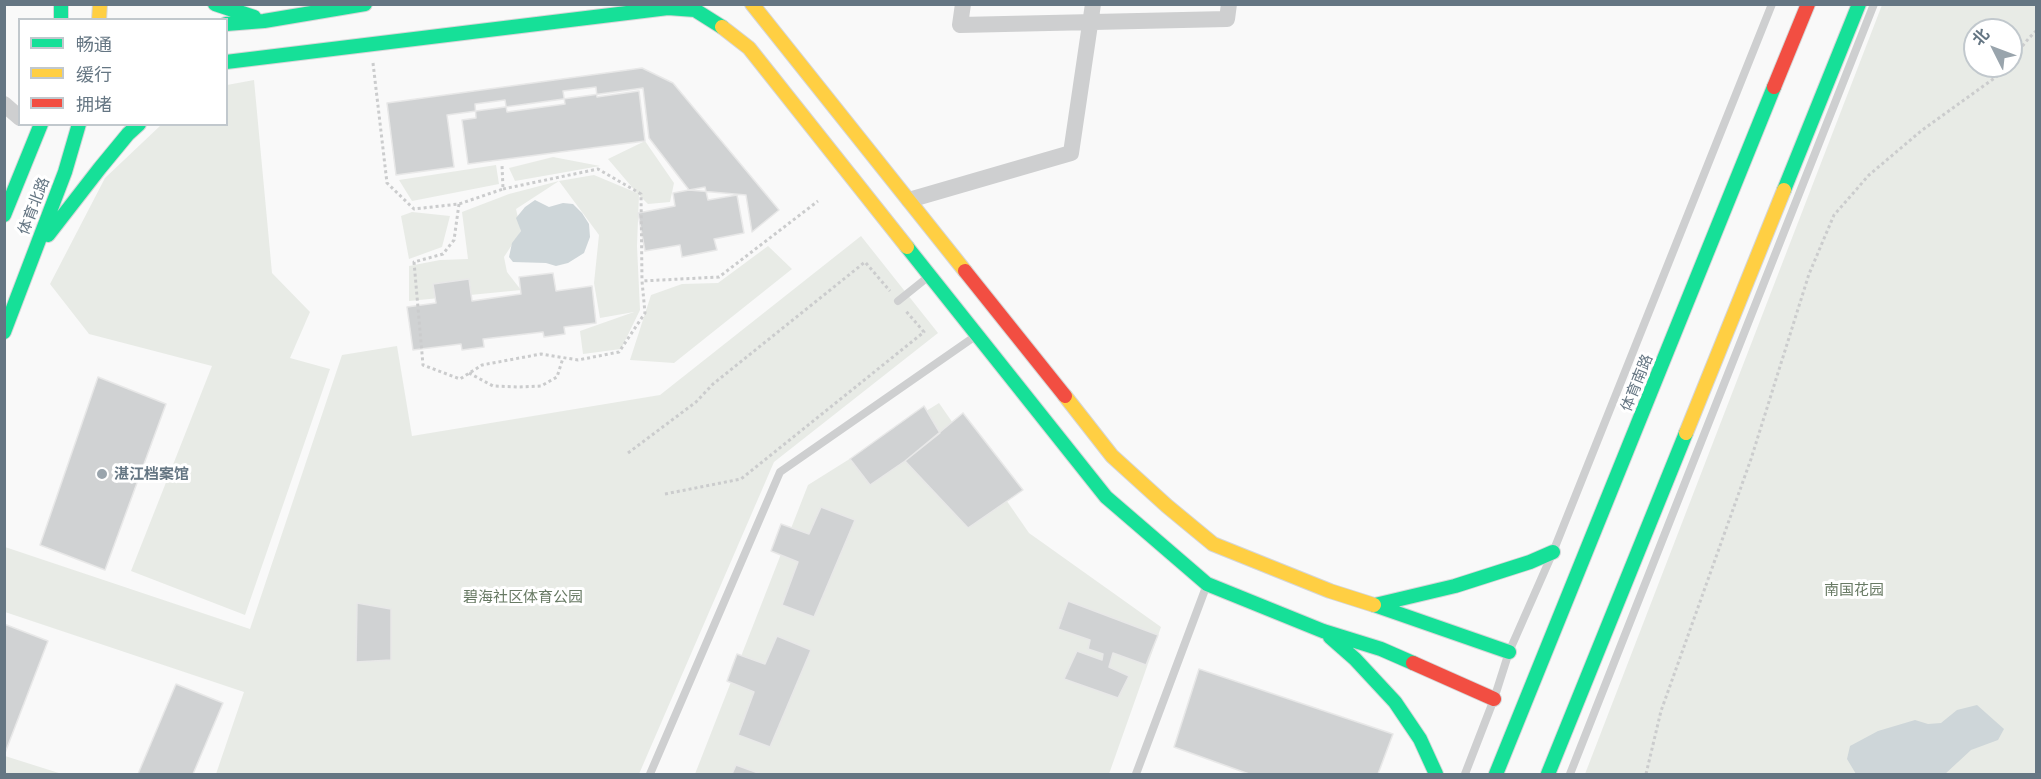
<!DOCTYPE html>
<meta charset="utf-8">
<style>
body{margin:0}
#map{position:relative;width:2041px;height:779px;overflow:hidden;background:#f9f9f9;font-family:"Public Sans","Noto Sans SC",sans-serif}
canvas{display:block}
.frame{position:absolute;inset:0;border:6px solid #657683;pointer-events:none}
.legend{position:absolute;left:18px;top:18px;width:210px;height:108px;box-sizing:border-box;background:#fff;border:2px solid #c1c8cd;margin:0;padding:8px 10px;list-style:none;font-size:18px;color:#657683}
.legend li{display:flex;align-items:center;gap:12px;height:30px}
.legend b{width:30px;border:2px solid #c1c8cd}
.north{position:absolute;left:1963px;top:18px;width:60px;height:60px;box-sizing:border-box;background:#fff;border:2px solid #c1c8cd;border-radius:50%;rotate:312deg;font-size:16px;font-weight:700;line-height:24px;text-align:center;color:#657683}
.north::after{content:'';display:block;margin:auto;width:21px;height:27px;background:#99a4ac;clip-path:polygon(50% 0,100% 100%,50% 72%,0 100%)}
</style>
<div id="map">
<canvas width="2041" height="779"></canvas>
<div class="frame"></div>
<ul class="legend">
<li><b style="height:8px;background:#16e098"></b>畅通</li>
<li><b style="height:8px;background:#ffcf43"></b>缓行</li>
<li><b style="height:8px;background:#f24e42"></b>拥堵</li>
</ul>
<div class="north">北</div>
</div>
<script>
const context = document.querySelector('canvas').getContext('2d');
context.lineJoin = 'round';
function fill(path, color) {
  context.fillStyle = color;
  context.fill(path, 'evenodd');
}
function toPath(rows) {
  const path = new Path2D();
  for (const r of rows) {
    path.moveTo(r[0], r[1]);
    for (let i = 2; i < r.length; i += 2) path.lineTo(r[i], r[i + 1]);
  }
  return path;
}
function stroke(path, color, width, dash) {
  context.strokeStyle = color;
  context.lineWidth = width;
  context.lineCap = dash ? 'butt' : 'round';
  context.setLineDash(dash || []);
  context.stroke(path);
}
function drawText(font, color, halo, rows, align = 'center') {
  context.font = font + ' "Public Sans","Noto Sans SC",sans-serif';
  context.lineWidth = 6;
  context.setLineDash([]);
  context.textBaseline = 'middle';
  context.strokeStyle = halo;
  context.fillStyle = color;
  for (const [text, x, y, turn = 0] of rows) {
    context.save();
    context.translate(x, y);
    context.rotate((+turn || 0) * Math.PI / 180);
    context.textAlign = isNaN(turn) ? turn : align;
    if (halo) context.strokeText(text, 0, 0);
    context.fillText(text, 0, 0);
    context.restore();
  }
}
fill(toPath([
 [1882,5,2036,5,2036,774,1585,774],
 [1975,30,2011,30,2011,66,1975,66],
 [254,80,272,273,310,312,290,358,330,369,245,615,131,571,212,366,89,334,50,284,105,178,161,125,226,124,227,85],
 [645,141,674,183,670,202,648,204,639,195,637,246,640,310,621,349,583,354,580,331,634,312,600,318,594,283,599,235,559,181,516,209,521,231,504,257,507,272,521,290,409,301,409,266,440,260,468,259,462,212,509,194,559,181,594,175,637,193,608,159],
 [553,157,600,166,515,181,509,168],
 [496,165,499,184,412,201,399,180],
 [412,212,450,216,442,247,409,259,401,216],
 [861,236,938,333,774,462,639,774,216,774,244,692,5,612,5,547,250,629,342,355,397,346,412,436,660,395],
 [768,246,792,269,674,363,630,360,651,295,682,284,718,283],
 [939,403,1029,533,1161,627,1109,774,695,774,808,485],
 [5,756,62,774,5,774]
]), '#e8ebe6');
fill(toPath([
 [535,200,549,207,563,203,573,204,582,213,589,224,590,237,584,253,568,263,556,266,546,263,513,262,509,257,512,243,521,231,516,218,525,207],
 [1977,705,2004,729,1998,740,1971,750,1945,774,1856,774,1847,759,1850,746,1878,731,1915,720,1928,724,1941,723,1957,710]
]), '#ced6d9');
const building = toPath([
 [642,68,673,83,779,210,752,232,746,195,689,190,649,138,643,88,447,115,454,167,396,175,387,103,642,68],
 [596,87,597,97,639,91,645,141,468,164,462,120,476,118,475,104,505,100,507,112,565,104,563,91,596,87],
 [705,187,708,200,737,195,744,233,714,239,717,250,682,257,680,245,645,251,638,213,675,206,673,193,705,187],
 [553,273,556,291,592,286,596,323,564,327,565,334,544,337,543,332,483,339,484,347,462,350,461,344,413,350,407,307,436,303,433,284,469,279,472,301,521,294,519,277,553,273],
 [98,377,166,404,105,570,40,545,98,377],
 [924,406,940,433,905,461,870,485,850,459,924,406],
 [963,413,1023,490,968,528,905,461,963,413],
 [821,507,855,520,814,617,782,605,798,562,771,551,781,524,809,534,821,507],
 [1068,601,1158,635,1146,665,1113,653,1109,667,1129,676,1118,698,1064,679,1077,651,1102,660,1103,654,1088,649,1090,640,1058,629,1068,601],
 [357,603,391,609,391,660,356,662,357,603],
 [4,624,48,641,5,753,4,753,4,624],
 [777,636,811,650,770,747,738,735,754,692,727,681,737,654,765,664,777,636],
 [1199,669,1393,734,1378,774,1249,774,1174,747,1199,669],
 [176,684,223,703,193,774,138,774,176,684],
 [736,765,761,774,732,774,736,765]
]);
fill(building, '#d0d2d3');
stroke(building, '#e8e8e8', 1.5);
const fast = toPath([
 [61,4,61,20],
 [215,4,254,17],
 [226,24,264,21,365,4],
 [226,62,668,8,695,10,722,27],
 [1784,190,1859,4],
 [4,215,41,124],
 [48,235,100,168,128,134,139,124],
 [907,247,1106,497,1207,584,1323,631,1381,649,1413,663],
 [4,332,65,172,79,124],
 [1374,605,1509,652],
 [1375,605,1455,586,1530,562,1553,552],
 [1330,637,1355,659,1395,702,1420,739,1436,774],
 [1496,774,1774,87],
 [1548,774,1686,433]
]);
const slow = toPath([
 [752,4,965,271],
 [99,20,100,4],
 [722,27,749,48,907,247],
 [1065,396,1112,456,1167,506,1213,544,1330,591,1374,605],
 [1686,433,1784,190]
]);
const jam = toPath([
 [1774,87,1808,4],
 [965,271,1065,396],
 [1413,663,1494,699]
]);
stroke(fast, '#d5d6d7', 16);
stroke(slow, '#d5d6d7', 16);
stroke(jam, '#d5d6d7', 16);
stroke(toPath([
 [2011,60,2029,38,2036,31],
 [373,63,387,183,414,209,459,204,503,189,502,165],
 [503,189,598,169,641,194,642,281],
 [459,204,454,240,443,254,414,262,423,365,460,379,482,365,541,354,578,360,619,352,645,313,642,281,719,277,818,201],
 [469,373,493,386,517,387,541,386,557,377,563,358],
 [628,453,696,402,713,384,865,262,890,291],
 [665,494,741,479,924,332,905,310],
 [1646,774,1661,711,1751,459,1809,274,1834,215,1869,175,1921,131,2000,74,2006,66]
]), '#cbcccd', 3, [3, 3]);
stroke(toPath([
 [898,301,928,277],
 [650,774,780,472,977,335],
 [1136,774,1206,587],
 [1465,774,1494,699,1509,652,1553,552,1772,4],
 [1570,774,1874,4]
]), '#cecfd0', 8);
stroke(toPath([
 [963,4,960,25,1227,19,1229,4],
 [4,104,20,118],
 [909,200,1071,153,1093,4]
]), '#cecfd0', 16);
stroke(fast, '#16e098', 14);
stroke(slow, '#ffcf43', 14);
stroke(jam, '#f24e42', 14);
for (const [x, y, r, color] of [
 [102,474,6,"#99a4ac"]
]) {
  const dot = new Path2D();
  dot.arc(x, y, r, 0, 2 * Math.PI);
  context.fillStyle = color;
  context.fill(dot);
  stroke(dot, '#fff', 2);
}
drawText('15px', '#657683', '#fff', [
 ["体育北路",34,206,-69],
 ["体育南路",1637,383,-68]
]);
drawText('bold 15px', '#657683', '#fff', [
 ["湛江档案馆",114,474]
], 'left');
drawText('15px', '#687a64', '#fff', [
 ["南国花园",1854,590],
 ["碧海社区体育公园",523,597]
]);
</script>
